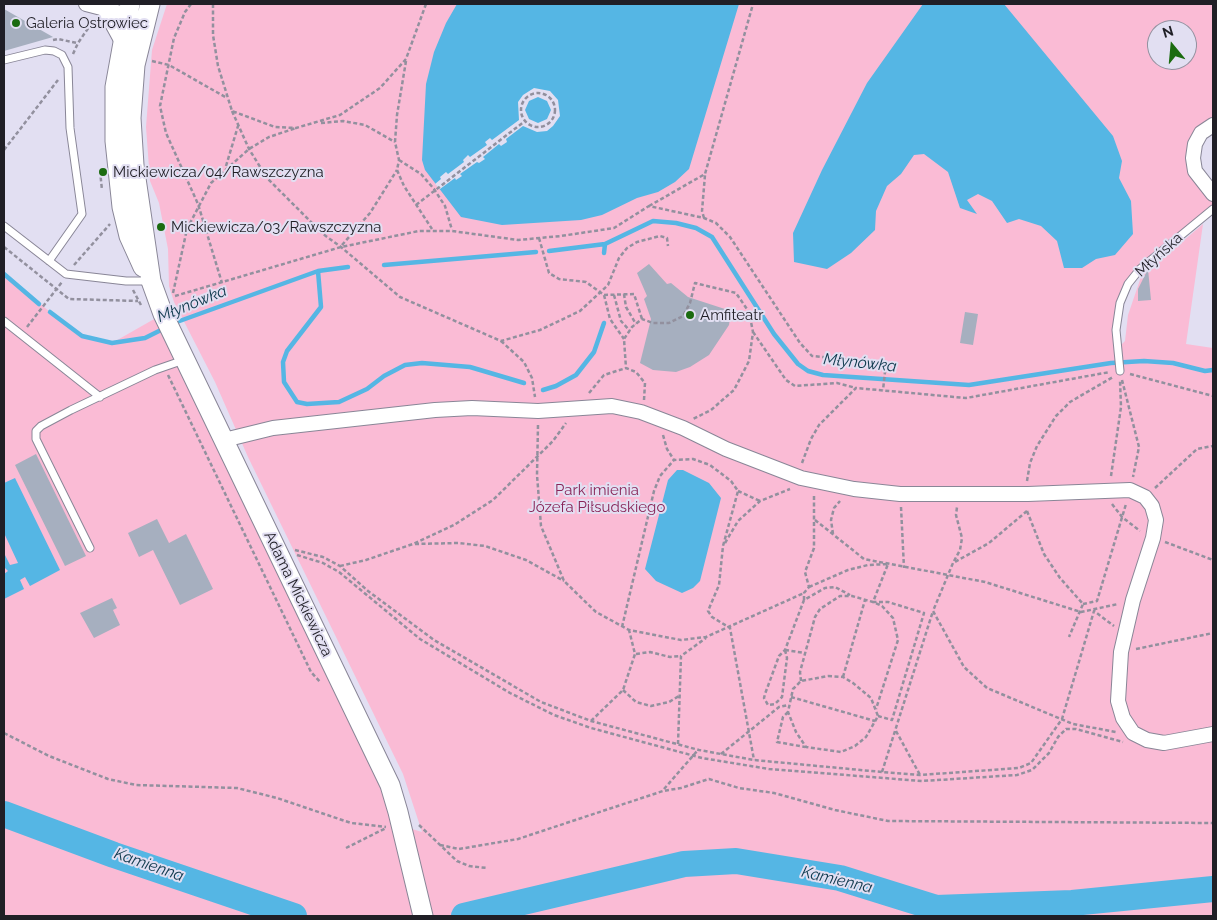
<!DOCTYPE html>
<meta charset="utf-8">
<style>
body{margin:0}
#map{position:relative;width:1217px;height:920px;overflow:hidden;background:#e2dff2;font-family:Raleway,sans-serif}
canvas{display:block}
.frame{position:absolute;inset:0;border:5px solid #201f26;pointer-events:none}
.north{position:absolute;left:1147px;top:20px;width:50px;height:50px;box-sizing:border-box;background:#e2dff2;border:1px solid #9492a0;border-radius:50%;rotate:343deg;font-size:14px;font-weight:700;line-height:20px;text-align:center;color:#201f26}
.north::after{content:'';display:block;margin:auto;width:18px;height:22px;background:#1b6b10;clip-path:polygon(50% 0,100% 100%,50% 72%,0 100%)}
</style>
<div id="map">
<canvas width="1217" height="920"></canvas>
<div class="frame"></div>
<div class="north">N</div>
</div>
<script>
const context = document.querySelector('canvas').getContext('2d');
context.lineJoin = 'round';
function fill(path, color) {
  context.fillStyle = color;
  context.fill(path, 'evenodd');
}
function toPath(rows) {
  const path = new Path2D();
  for (const r of rows) {
    if (r.length === 3) {
      path.moveTo(r[0] + r[2], r[1]);
      path.arc(r[0], r[1], r[2], 0, 2 * Math.PI);
      continue;
    }
    path.moveTo(r[0], r[1]);
    for (let i = 2; i < r.length; i += 2) path.lineTo(r[i], r[i + 1]);
  }
  return path;
}
function stroke(path, color, width, dash) {
  context.strokeStyle = color;
  context.lineWidth = width;
  context.lineCap = dash ? 'butt' : 'round';
  context.setLineDash(dash || []);
  context.stroke(path);
}
function drawText(font, color, halo, rows, align = 'center') {
  context.font = font + ' Raleway,sans-serif';
  context.lineWidth = 4;
  context.setLineDash([]);
  context.textBaseline = 'middle';
  context.strokeStyle = halo;
  context.fillStyle = color;
  for (const [text, x, y, turn = 0] of rows) {
    context.save();
    context.translate(x, y);
    context.rotate((+turn || 0) * Math.PI / 180);
    context.textAlign = isNaN(turn) ? turn : align;
    if (halo) context.strokeText(text, 0, 0);
    context.fillText(text, 0, 0);
    context.restore();
  }
}
fill(toPath([
 [167,4,1213,4,1213,125,1193,158,1213,194,1213,209,1140,269,1120,303,1118,348,1125,341,1128,315,1141,277,1203,224,1186,344,1213,348,1213,916,423,916,402,826,422,832,403,774,248,457,215,382,174,302,169,286,168,249,159,203,150,181,146,127,152,50],
 [1157,30,1187,30,1187,60,1157,60],
 [4,274,67,326,95,340,112,343,163,314,379,760,417,916,4,916]
]), '#fabbd5');
fill(toPath([
 [457,4,739,4,689,169,675,182,658,192,637,198,602,215,581,220,502,225,461,217,425,170,422,160,426,84,434,52,446,23],
 [923,4,1004,4,1113,136,1122,161,1119,178,1131,201,1133,234,1115,255,1096,259,1082,268,1064,268,1057,241,1041,226,1019,219,1007,223,992,201,978,194,967,200,977,214,960,208,948,172,924,154,914,155,901,174,887,186,876,211,875,230,851,253,827,269,794,262,793,233,822,170,867,83],
 [677,470,683,470,709,483,721,498,700,581,693,588,682,593,656,581,645,569,668,480],
 [15,478,60,570,30,586,25,577,20,580,24,589,4,599,4,574,8,571,4,567,4,553,10,565,18,563,4,533,4,483]
]), '#55b6e4');
fill(toPath([
 [534,88,550,91,558,100,560,116,553,126,547,131,537,132,523,126,506,139,507,142,501,146,499,144,483,157,485,159,479,163,477,162,460,174,462,176,456,180,455,178,440,189,435,184,441,179,440,177,446,172,448,174,464,162,463,160,468,155,470,157,487,145,485,142,490,138,492,140,519,120,518,102,523,95],
 [538,97,547,101,551,110,547,119,538,123,529,119,525,110,529,101]
]), '#e2dff2');
stroke(toPath([
 [549,251,605,244,653,221,676,223,696,228,712,237,774,334,798,364,808,371,823,375,969,385,1111,363,1144,361,1173,363,1205,371,1213,370],
 [604,253,605,244],
 [384,265,536,252],
 [318,271,321,307,287,351,283,362,284,382,297,402,307,404,339,402,367,389,384,376,405,365,422,363,470,367,524,383],
 [4,274,39,304],
 [50,312,82,336,112,343,145,338,165,328],
 [174,323,318,271,348,267],
 [543,390,556,386,576,375,594,352,604,323]
]), '#55b6e4', 4.5);
stroke(toPath([
 [4,814,114,855,294,916],
 [464,916,684,864,736,861,840,878,936,908,1072,903,1213,889]
]), '#55b6e4', 26);
fill(toPath([
 [4,9,53,37,4,51],
 [649,264,667,284,671,283,688,297,731,311,729,325,709,355,690,367,676,372,653,370,640,363,651,319,644,299,647,296,637,273],
 [1148,269,1151,300,1138,301,1138,289],
 [965,312,978,314,973,345,960,343],
 [36,454,86,556,65,566,15,465],
 [157,519,169,543,186,534,213,589,180,605,153,550,139,557,128,533],
 [112,598,117,608,113,610,120,625,94,638,80,613]
]), '#a6afbf');
const lane = toPath([
 [4,60,45,50,54,51,62,55,68,67,70,128,82,214,49,261],
 [4,226,66,274,126,281,151,281],
 [4,321,100,397],
 [1120,371,1116,330,1120,303,1128,284,1140,269,1213,209],
 [90,548,36,439,36,431,41,426,71,410,155,370,184,360]
]);
const street = toPath([
 [86,4,136,17],
 [104,9,122,42],
 [1213,125,1201,133,1195,144,1193,158,1195,171,1213,194],
 [224,440,273,428,435,410,472,408,538,411,612,406,641,412,683,428,726,449,801,478,854,489,900,494,1028,494,1130,490,1145,497,1152,506,1156,520,1153,538,1133,600,1121,652,1118,701,1123,718,1133,733,1147,740,1164,743,1213,734]
]);
const secondary = toPath([
 [130,4,115,87,115,141,122,207,129,236,143,267],
 [150,4,135,65,131,118,134,165,151,281,163,314,390,785,398,812,423,916]
]);
stroke(lane, '#898697', 9);
stroke(street, '#898697', 16);
stroke(secondary, '#898697', 21);
stroke(toPath([
 [191,4,185,12,174,38,160,106,166,133,198,204,222,283],
 [213,4,213,35,218,66,232,111,275,127,296,128,340,115,380,88,406,59,426,4],
 [53,40,58,39,77,43],
 [73,54,78,43,91,24,98,27],
 [152,61,169,65,227,98],
 [406,61,397,115,395,142,399,160,397,170,404,186,432,229],
 [538,110,17],
 [232,111,249,149,267,178,323,234,341,247,400,297,501,341,540,330,580,311,608,285,619,258,627,248,637,242,660,236,667,238,668,246],
 [321,123,343,121,365,125,395,142],
 [4,150,58,80],
 [399,160,421,174,434,189,445,206,452,230],
 [226,166,238,126],
 [100,171,102,190],
 [416,205,525,121],
 [649,206,705,174,753,4],
 [704,218,702,211,705,175],
 [539,238,549,273,559,279,586,282,604,295,610,319,624,339],
 [342,245,370,213,397,170],
 [4,247,69,299,138,301],
 [74,265,110,224],
 [133,290,142,307],
 [173,293,187,229,211,183,249,149,269,137,296,128],
 [624,294,626,307,636,324],
 [604,295,634,294,642,319],
 [614,295,621,321,630,331],
 [175,296,341,247,419,231,452,231,518,240,561,236,614,228,649,206,704,218,716,223,730,237,800,343,812,356,886,363,883,390],
 [27,327,62,282],
 [753,332,786,380,795,386,837,383,856,388],
 [501,341,524,362,532,378,535,397],
 [1130,374,1213,396],
 [168,375,311,672,321,683],
 [1122,380,1139,447,1133,477],
 [589,393,604,375,626,368],
 [644,400,645,383,636,372,626,368,624,339,632,327,642,319,653,323,669,323,683,316,690,303,695,283,736,293,749,312,753,332,749,361,734,390,711,410,693,419],
 [538,425,537,475,541,526,564,581,596,612,629,630,681,640,706,637,804,593],
 [663,435,667,449,674,460,693,459,710,465,731,481,738,491,723,546,719,585,708,611,712,617,730,628,754,760],
 [802,463,811,439,819,425,856,388,966,398,1110,372],
 [1111,476,1121,407,1120,380],
 [1027,481,1030,463,1037,446,1056,416,1070,402,1113,377],
 [1155,488,1197,449,1213,446],
 [738,491,760,501],
 [1112,504,1122,517,1140,531],
 [901,507,904,568],
 [1027,511,989,543,953,563,933,611,964,667,987,688,1073,724,1116,732],
 [1027,511,1044,554,1060,578,1083,604,1069,637],
 [815,520,864,559,985,582,1081,612,1118,604],
 [833,534,831,520,834,508,840,501],
 [1165,542,1213,560],
 [725,543,738,521,760,501,790,489],
 [415,544,459,543,485,546,526,560,564,581],
 [295,550,323,557,340,566,368,591,434,640,541,702,591,721,699,750,754,760,882,772,920,775,1019,768,1031,763,1062,719,1094,611,1114,626],
 [297,555,323,563,339,572,420,639,510,693,554,715,591,728,702,758,769,769,922,781,1017,775,1032,770,1049,753,1058,737,1066,729,1076,729,1123,742],
 [954,561,960,550,962,538,956,515,957,507],
 [340,566,366,560,413,544,454,525,493,500,553,441,566,423],
 [809,587,848,570,868,565,888,564,873,602,888,602,924,613,892,720,878,716],
 [804,600,804,593,809,587,805,572,814,548,814,494],
 [1083,604,1097,601,1126,504],
 [622,627,654,491,660,476,674,460],
 [1136,649,1213,633],
 [785,650,787,658,782,697,775,704,768,705,764,698,765,694,779,656,785,650,804,600,825,588,835,587,850,595],
 [785,650,805,653],
 [636,654,650,652,670,657,681,656],
 [828,676,843,677,853,683,871,698,878,716,866,737,855,746,841,752,806,747,796,732,788,712,793,689,801,681,828,676],
 [843,677,865,600],
 [801,681,800,672,815,617,820,609,840,596,852,596,873,602,882,606,893,618,898,640,876,709],
 [623,690,636,702,651,706,669,702,679,696],
 [791,697,875,721],
 [788,712,783,717,777,742,805,747],
 [591,721,623,690,635,654,629,630],
 [896,731,920,775],
 [4,733,49,756,108,779,136,785,237,788,277,798,351,823,386,827],
 [678,744,681,656,706,638],
 [721,754,779,707,788,705],
 [882,772,933,611],
 [664,789,698,750],
 [419,825,457,861,469,866,487,868],
 [440,845,459,849,518,839,663,791,681,788,709,779,739,788,774,793,835,810,888,821,1213,823],
 [346,848,386,828]
]), '#92909e', 2.5, [4, 2.5]);
stroke(lane, '#fff', 7);
stroke(street, '#fff', 14);
stroke(secondary, '#fff', 19);
for (const [x, y, r, color] of [
 [16,23,5,"#1b6b10"],
 [103,172,5,"#1b6b10"],
 [161,227,5,"#1b6b10"],
 [690,315,5,"#1b6b10"]
]) {
  const dot = new Path2D();
  dot.arc(x, y, r, 0, 2 * Math.PI);
  context.fillStyle = color;
  context.fill(dot);
  stroke(dot, '#e2dff2', 2);
}
drawText('15px', '#201f26', '#e2dff2', [
 ["Galeria Ostrowiec",26,23],
 ["Mickiewicza/04/Rawszczyzna",113,172],
 ["Mickiewicza/03/Rawszczyzna",171,227],
 ["Amfiteatr",700,315]
], 'left');
drawText('15px', '#201f26', '#e2dff2', [
 ["Młyńska",1159,255,-42],
 ["Adama Mickiewicza",298,594,64]
]);
drawText('15px', '#892659', '#e2dff2', [
 ["Park imienia",597,490],
 ["Józefa Piłsudskiego",597,507]
]);
drawText('italic 16px', '#0f394d', '#e2dff2', [
 ["Młynówka",192,304,-22],
 ["Młynówka",860,363,6],
 ["Kamienna",149,865,19],
 ["Kamienna",837,880,13]
]);
</script>
